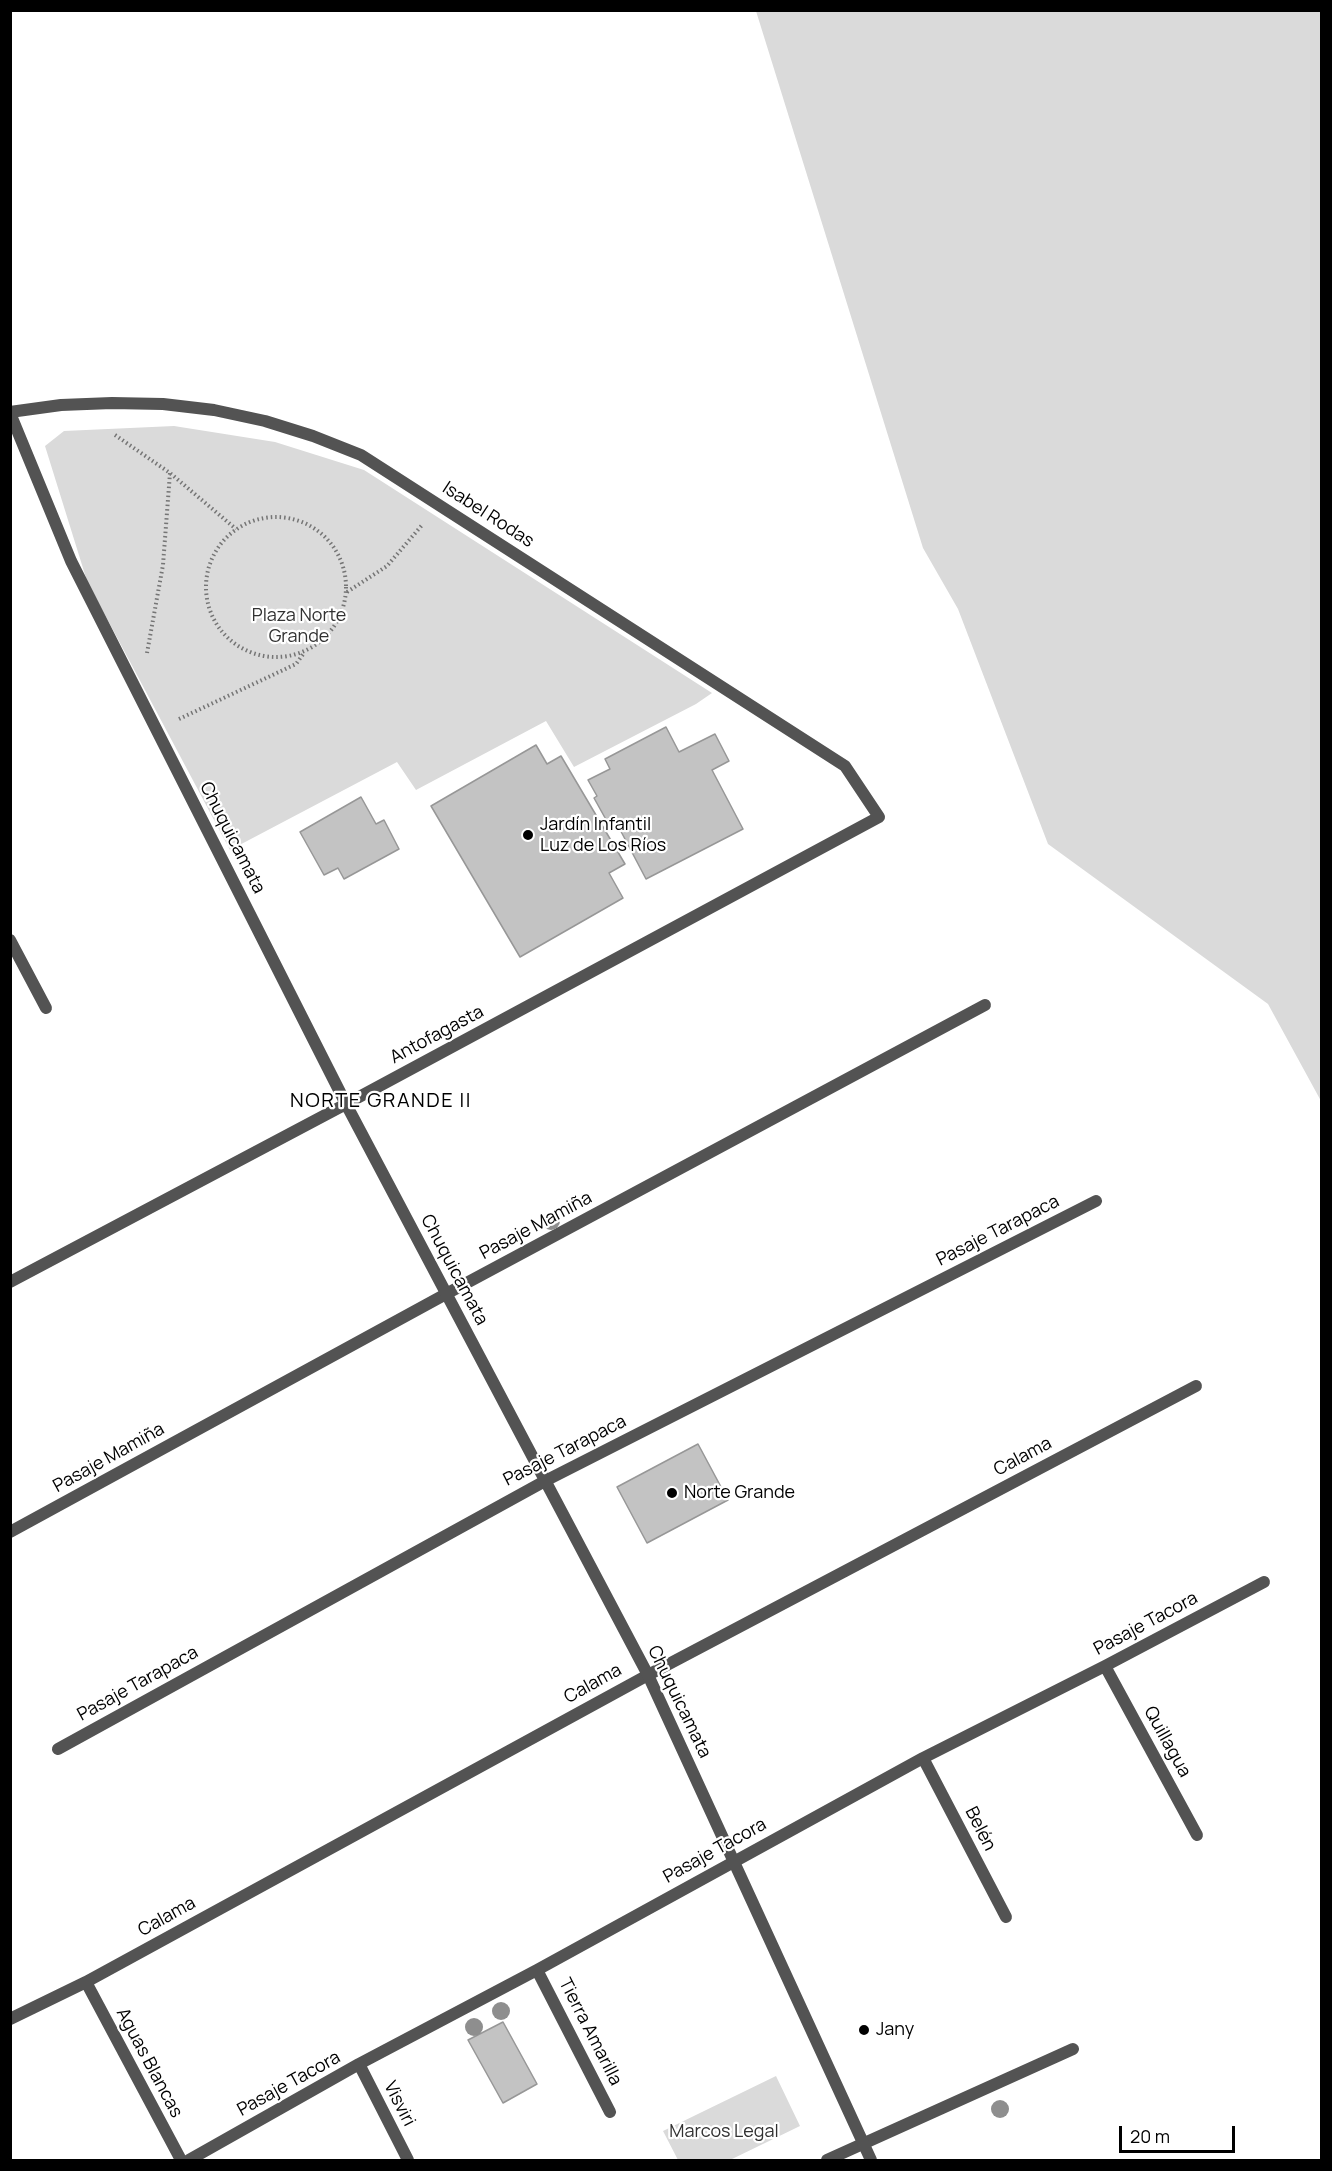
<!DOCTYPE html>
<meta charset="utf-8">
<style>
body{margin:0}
#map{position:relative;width:1332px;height:2171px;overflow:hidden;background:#fff;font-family:Manrope,sans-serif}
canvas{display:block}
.frame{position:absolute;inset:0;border:12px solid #000;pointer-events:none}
.scale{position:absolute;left:1119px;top:2126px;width:116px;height:27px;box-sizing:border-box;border:3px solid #000;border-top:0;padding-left:8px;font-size:18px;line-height:21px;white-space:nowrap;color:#000;-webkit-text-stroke:4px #fff;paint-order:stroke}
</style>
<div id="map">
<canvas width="1332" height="2171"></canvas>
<div class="frame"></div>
<div class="scale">20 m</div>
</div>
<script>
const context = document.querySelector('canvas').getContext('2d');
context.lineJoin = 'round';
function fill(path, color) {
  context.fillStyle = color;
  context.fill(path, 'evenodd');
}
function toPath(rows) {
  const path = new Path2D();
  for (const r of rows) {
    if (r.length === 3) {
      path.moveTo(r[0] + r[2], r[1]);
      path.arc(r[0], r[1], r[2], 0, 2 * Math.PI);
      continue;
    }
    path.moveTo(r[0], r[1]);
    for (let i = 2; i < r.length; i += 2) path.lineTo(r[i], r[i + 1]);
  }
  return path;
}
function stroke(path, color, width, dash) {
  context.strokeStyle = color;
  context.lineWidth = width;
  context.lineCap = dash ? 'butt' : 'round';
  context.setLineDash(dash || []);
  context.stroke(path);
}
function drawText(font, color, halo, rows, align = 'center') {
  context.font = font + ' Manrope,sans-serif';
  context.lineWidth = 4.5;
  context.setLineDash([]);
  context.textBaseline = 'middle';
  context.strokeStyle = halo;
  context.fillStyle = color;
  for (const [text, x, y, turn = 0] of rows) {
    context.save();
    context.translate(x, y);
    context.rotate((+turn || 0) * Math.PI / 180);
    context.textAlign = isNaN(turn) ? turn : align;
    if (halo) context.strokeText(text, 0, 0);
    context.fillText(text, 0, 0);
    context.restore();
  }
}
fill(toPath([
 [756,11,1321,11,1321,1101,1268,1004,1048,844,958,609,923,548],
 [174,426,275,442,364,470,712,693,696,704,574,767,546,721,416,790,397,762,230,850,87,581,45,446,64,431],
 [776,2076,800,2126,730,2160,678,2160,663,2131]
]), '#dadada');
const building = toPath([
 [666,727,679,752,715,734,729,761,712,770,743,829,646,879,616,822,609,825,594,798,597,796,588,780,610,769,605,759,666,727],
 [536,745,547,764,561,756,625,864,609,873,623,898,520,957,431,806,536,745],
 [361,797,376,824,384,820,399,849,344,879,338,868,324,875,300,832,361,797],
 [698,1444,728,1500,647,1543,617,1487,698,1444],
 [503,2022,537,2084,503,2103,468,2040,503,2022]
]);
fill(building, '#c3c3c3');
stroke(building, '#979797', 1.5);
stroke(toPath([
 [115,435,170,473,236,529],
 [276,587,70],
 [347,592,387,566,423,524],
 [147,653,163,565,170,473],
 [179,719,296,664,304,653]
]), '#757575', 4, [1.5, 3]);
stroke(toPath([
 [10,412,61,405,112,403,163,404,214,410,265,421,313,436,361,455,845,766,879,817,346,1104,71,561,10,413],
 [10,940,46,1008],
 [10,1532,446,1294,985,1005],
 [1105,1666,1197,1835],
 [58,1749,545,1481,1096,1201],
 [923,1758,1006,1917],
 [537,1970,610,2112],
 [86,1982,181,2160],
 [10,2019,86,1982,648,1675,1196,1386],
 [359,2064,408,2160],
 [189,2160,359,2064,537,1970,923,1758,1105,1666,1264,1582],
 [827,2160,1073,2049]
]), '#535353', 12);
stroke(toPath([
 [10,1282,346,1104,648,1675,871,2160]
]), '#535353', 12);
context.fillStyle = '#8e8e8e';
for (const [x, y] of [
 [551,1221],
 [501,2011],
 [474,2027],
 [1000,2109]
]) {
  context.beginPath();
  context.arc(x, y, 9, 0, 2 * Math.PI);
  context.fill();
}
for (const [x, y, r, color] of [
 [528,835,6,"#000"],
 [672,1493,6,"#000"],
 [864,2030,6,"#000"]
]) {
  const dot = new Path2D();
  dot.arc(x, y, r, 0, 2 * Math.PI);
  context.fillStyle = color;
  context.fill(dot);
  stroke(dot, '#fff', 2);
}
drawText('18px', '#000', '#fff', [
 ["Isabel Rodas",488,515,33],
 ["Chuquicamata",232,838,63],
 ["Antofagasta",437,1035,-28],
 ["Pasaje Mamiña",536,1226,-28],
 ["Pasaje Tarapaca",998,1231,-27],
 ["Chuquicamata",454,1270,62],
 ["Pasaje Tarapaca",565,1451,-27],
 ["Calama",1023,1457,-28],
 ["Pasaje Mamiña",109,1458,-29],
 ["Pasaje Tacora",1146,1624,-28],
 ["Pasaje Tarapaca",138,1684,-29],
 ["Calama",593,1684,-29],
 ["Chuquicamata",679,1702,64],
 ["Quillagua",1167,1742,61],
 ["Belén",980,1829,63],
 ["Pasaje Tacora",715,1851,-29],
 ["Calama",167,1917,-29],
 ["Tierra Amarilla",590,2032,63],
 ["Aguas Blancas",149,2063,62],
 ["Pasaje Tacora",289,2084,-29],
 ["Visviri",399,2104,63]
]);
drawText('18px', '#313131', '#fff', [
 ["Plaza Norte",299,616],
 ["Grande",299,637],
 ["Marcos Legal",724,2132]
]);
drawText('18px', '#000', '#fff', [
 ["Jardín Infantil",540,825],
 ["Luz de Los Ríos",540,846],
 ["Norte Grande",684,1493],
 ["Jany",876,2030]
], 'left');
context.letterSpacing = '1.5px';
drawText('20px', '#000', '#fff', [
 ["NORTE GRANDE II",381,1101]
]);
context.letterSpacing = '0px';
</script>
